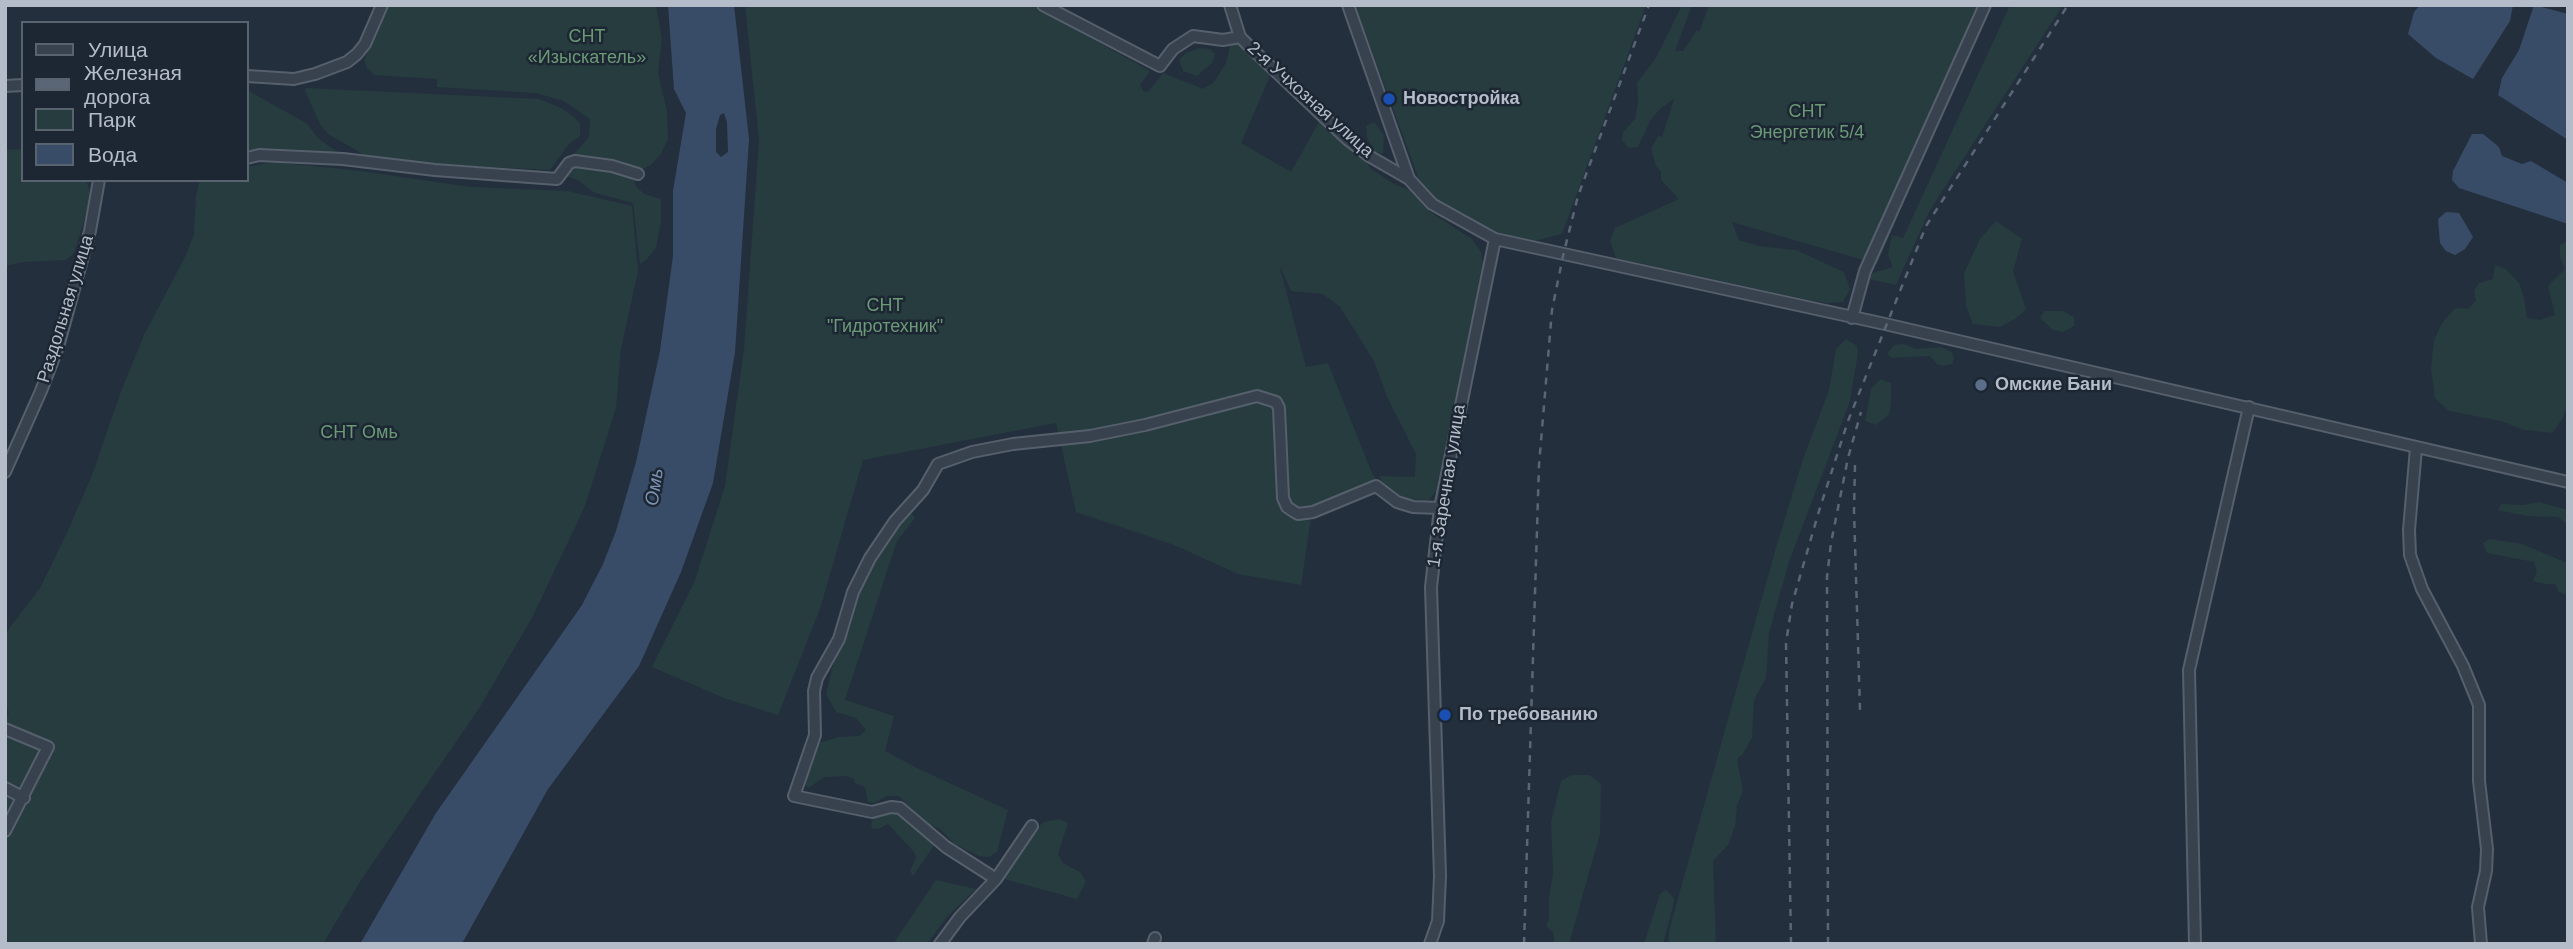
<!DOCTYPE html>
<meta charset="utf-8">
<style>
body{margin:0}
#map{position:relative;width:2573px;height:949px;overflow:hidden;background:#242f3e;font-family:Arial,sans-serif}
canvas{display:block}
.frame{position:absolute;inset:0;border:7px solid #b4bcc9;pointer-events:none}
.legend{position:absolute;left:21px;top:21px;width:228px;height:161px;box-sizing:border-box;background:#1d2633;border:2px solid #59626f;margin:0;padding:9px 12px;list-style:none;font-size:21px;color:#b4bcc9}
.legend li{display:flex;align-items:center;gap:14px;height:35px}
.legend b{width:35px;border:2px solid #59626f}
</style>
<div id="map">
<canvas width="2573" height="949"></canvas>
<div class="frame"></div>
<ul class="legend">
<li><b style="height:9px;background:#38414e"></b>Улица</li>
<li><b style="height:9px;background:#5a6575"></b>Железная дорога</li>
<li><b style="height:19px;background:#263c3f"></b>Парк</li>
<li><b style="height:19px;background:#394c67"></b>Вода</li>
</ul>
</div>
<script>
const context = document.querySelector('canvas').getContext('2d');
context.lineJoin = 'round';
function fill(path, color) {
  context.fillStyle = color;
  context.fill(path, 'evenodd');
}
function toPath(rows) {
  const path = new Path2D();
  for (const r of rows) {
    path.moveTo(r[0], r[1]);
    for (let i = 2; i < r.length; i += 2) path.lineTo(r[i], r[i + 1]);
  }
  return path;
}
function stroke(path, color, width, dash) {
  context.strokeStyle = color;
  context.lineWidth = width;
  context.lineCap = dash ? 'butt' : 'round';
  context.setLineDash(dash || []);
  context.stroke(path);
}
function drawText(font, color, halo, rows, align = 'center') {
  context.font = font + ' Arial,sans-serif';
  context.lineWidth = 5;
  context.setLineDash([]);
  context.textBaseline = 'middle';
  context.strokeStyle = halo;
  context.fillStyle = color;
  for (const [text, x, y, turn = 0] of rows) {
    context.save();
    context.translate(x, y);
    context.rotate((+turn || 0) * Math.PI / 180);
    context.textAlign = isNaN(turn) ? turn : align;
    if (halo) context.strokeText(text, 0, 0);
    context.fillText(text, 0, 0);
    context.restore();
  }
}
fill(toPath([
 [388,5,656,5,662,39,658,73,667,111,668,139,661,154,651,165,640,170,634,179,635,185,644,194,661,199,661,221,656,248,646,260,640,264,633,203,595,193,576,179,566,176,573,155,589,137,590,119,564,101,536,93,437,87,437,79,374,75,367,68,364,60],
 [745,5,1031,5,1150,71,1140,85,1144,92,1149,91,1163,73,1203,89,1214,82,1226,63,1231,42,1239,42,1243,50,1270,76,1241,143,1291,172,1320,120,1361,154,1371,169,1394,184,1410,190,1430,212,1472,239,1481,252,1483,264,1436,491,1429,500,1405,499,1388,491,1379,476,1415,477,1416,454,1387,397,1374,361,1340,307,1323,294,1291,291,1279,264,1306,367,1328,363,1372,473,1383,489,1311,518,1301,585,1238,574,1174,545,1076,512,1056,423,863,460,820,609,778,715,724,698,652,667,694,583,725,486,744,349,759,140],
 [1355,5,1646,5,1562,234,1531,242,1483,230,1443,207,1421,185],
 [1682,5,1692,5,1675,51,1683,51,1697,30,1699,32,1709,5,1989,5,1877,264,1732,222,1739,240,1758,246,1796,250,1844,272,1850,289,1843,302,1828,303,1809,300,1616,258,1610,241,1615,228,1679,199,1661,180,1661,171,1656,166,1651,149,1658,136,1662,137,1674,99,1661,108,1650,121,1638,147,1629,148,1622,140,1623,132,1635,119,1638,102,1637,83,1656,58],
 [2010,5,2063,5,1930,210,1896,285,1868,279,1872,273,1893,267,1888,255,1892,235,1903,238],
 [1199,48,1210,49,1215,54,1212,63,1197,76,1183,71,1179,60,1186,53],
 [306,88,539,99,561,108,574,117,580,123,580,136,569,144,550,170,390,162,368,157,328,134,321,126,305,91],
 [247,90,306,123,319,139,336,151,352,158,247,154],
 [1374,122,1384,135,1383,154,1375,152,1367,138,1366,126],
 [23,149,23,180,86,180,91,194,83,224,74,253,66,260,23,262,5,266,5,150],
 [274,162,361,171,471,187,568,191,632,206,638,271,621,349,616,408,585,506,532,618,478,710,361,880,323,944,5,944,5,721,9,712,5,704,5,634,40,588,66,535,92,475,120,394,144,335,186,255,194,234,196,195,200,180,247,180,247,167],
 [1996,221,2022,239,2013,271,2026,309,2015,319,2000,327,1973,324,1966,306,1964,273,1980,239],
 [2568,241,2568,401,2563,418,2552,433,2524,430,2501,421,2449,411,2435,398,2431,369,2434,340,2442,323,2455,308,2468,309,2476,301,2474,291,2479,283,2493,279,2495,265,2506,269,2519,283,2524,297,2527,318,2540,320,2555,315,2548,286,2565,269,2560,257,2560,245],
 [2044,311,2063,311,2074,317,2074,326,2063,332,2053,330,2040,318],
 [1846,339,1857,346,1858,353,1850,401,1789,562,1769,633,1766,678,1754,700,1752,738,1742,755,1737,759,1743,791,1737,805,1735,827,1728,845,1713,861,1716,944,1668,944,1670,927,1775,551,1803,459,1829,390,1836,349],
 [1904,344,1916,349,1941,347,1952,352,1954,358,1952,364,1943,366,1937,364,1930,356,1891,358,1887,354,1894,345],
 [1880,379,1891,383,1891,404,1889,414,1876,425,1865,421,1871,389],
 [2539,502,2568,510,2568,525,2558,517,2527,516,2498,510,2501,504,2523,505],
 [908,512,912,514,915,518,897,541,845,700,894,716,885,751,917,768,1008,810,997,852,989,857,979,856,955,844,940,829,925,823,899,796,887,796,874,803,868,802,865,787,855,783,853,778,845,776,825,777,808,788,805,784,810,762,819,743,839,737,859,736,866,730,856,718,836,712,826,694,835,658,849,631,862,582,880,547],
 [2490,539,2522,544,2567,563,2568,596,2559,592,2555,584,2546,584,2533,581,2537,571,2534,562,2487,553,2483,543],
 [1572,775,1589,775,1601,784,1600,834,1569,944,1555,944,1553,932,1546,926,1549,918,1549,898,1553,874,1551,822,1561,781],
 [888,811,898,812,935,844,913,876,910,871,916,857,914,852,888,824,878,829,872,828,871,823,874,818],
 [1059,819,1068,823,1058,854,1063,863,1080,872,1086,881,1077,899,1004,879,1032,832,1044,822],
 [936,880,976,889,947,917,927,944,893,944],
 [1666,890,1674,898,1673,906,1663,944,1644,944,1660,894]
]), '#263c3f');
fill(toPath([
 [668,5,734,5,749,139,735,352,713,483,681,572,639,666,548,789,464,940,461,944,360,944,436,813,582,605,603,564,616,531,636,462,660,351,673,256,673,191,686,113,674,89],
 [724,113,727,122,728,152,721,157,716,152,716,129,720,115],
 [2420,5,2513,5,2510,21,2473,79,2436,58,2408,34,2414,12],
 [2534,5,2568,14,2568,140,2498,95,2502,78,2519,50],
 [2472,134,2483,134,2499,147,2502,156,2522,164,2531,161,2568,183,2568,224,2459,188,2452,180,2453,171],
 [2446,212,2459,213,2473,237,2465,249,2455,255,2446,251,2440,243,2438,219]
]), '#394c67');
const minor = toPath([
 [1043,5,1160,66,1173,49,1193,36,1223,40,1240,37],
 [1230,5,1240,37,1251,48,1347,139,1369,156,1409,179],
 [1348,5,1409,179,1432,204,1495,239,1885,324,2568,482],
 [247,76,294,79,315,74,347,62,357,54,365,44,382,5],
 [5,86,23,85],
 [247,158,259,155,343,159,435,170,557,179,569,163,575,161,612,166,638,174],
 [1852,318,1865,271,1985,5],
 [2416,448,2409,530,2410,555,2422,589,2463,666,2479,705,2479,781,2487,849,2486,871,2478,907,2481,944],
 [5,472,41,391,58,347,90,231,99,180],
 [5,729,48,747,5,831],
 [5,788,24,798],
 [996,879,946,847,900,808,891,807,872,812,794,796,815,735,814,691,817,678,839,639,853,592,870,558,895,521,923,490,938,464,972,452,1013,444,1090,436,1145,425,1257,396,1276,402,1279,408,1283,498,1287,507,1293,511,1298,514,1313,512,1376,486,1397,502,1413,507,1440,508],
 [940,944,960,917,996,879,1032,826],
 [1153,944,1155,938],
 [1430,944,1438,921,1440,876,1431,587,1440,508,1495,239],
 [2195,944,2189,670,2249,407]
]);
stroke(minor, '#565f6c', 14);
stroke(minor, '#38414e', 10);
stroke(toPath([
 [1855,465,1854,511,1860,710],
 [1524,944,1539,465,1552,310,1563,256,1578,196,1649,5],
 [1791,944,1786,643,1792,604,1819,511,1848,421,1926,226,2068,5],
 [1828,944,1827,577,1831,543,1848,458,1861,412]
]), '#5a6575', 2.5, [7, 7]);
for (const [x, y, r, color] of [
 [1389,99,7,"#1a4fb4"],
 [1981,385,7,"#5c6f8a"],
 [1445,715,7,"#1a4fb4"]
]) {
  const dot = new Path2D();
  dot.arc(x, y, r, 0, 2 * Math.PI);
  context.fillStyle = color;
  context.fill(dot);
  stroke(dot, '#1d2633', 2.5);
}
drawText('18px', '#6b9a76', '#1d2633', [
 ["СНТ",587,37],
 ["«Изыскатель»",587,58],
 ["СНТ",1807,112],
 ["Энергетик 5/4",1807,133],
 ["СНТ",885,306],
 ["\"Гидротехник\"",885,327],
 ["СНТ Омь",359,433]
]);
drawText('bold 18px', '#b4bcc9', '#1d2633', [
 ["Новостройка",1403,99],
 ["Омские Бани",1995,385],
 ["По требованию",1459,715]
], 'left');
drawText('18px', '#b4bcc9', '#1d2633', [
 ["2-я Учхозная улица",1310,100,42],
 ["Раздольная улица",66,309,-73],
 ["1-я Заречная улица",1447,486,-81]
]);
drawText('italic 19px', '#7c92b1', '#1d2633', [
 ["Омь",655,487,-82]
]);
</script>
